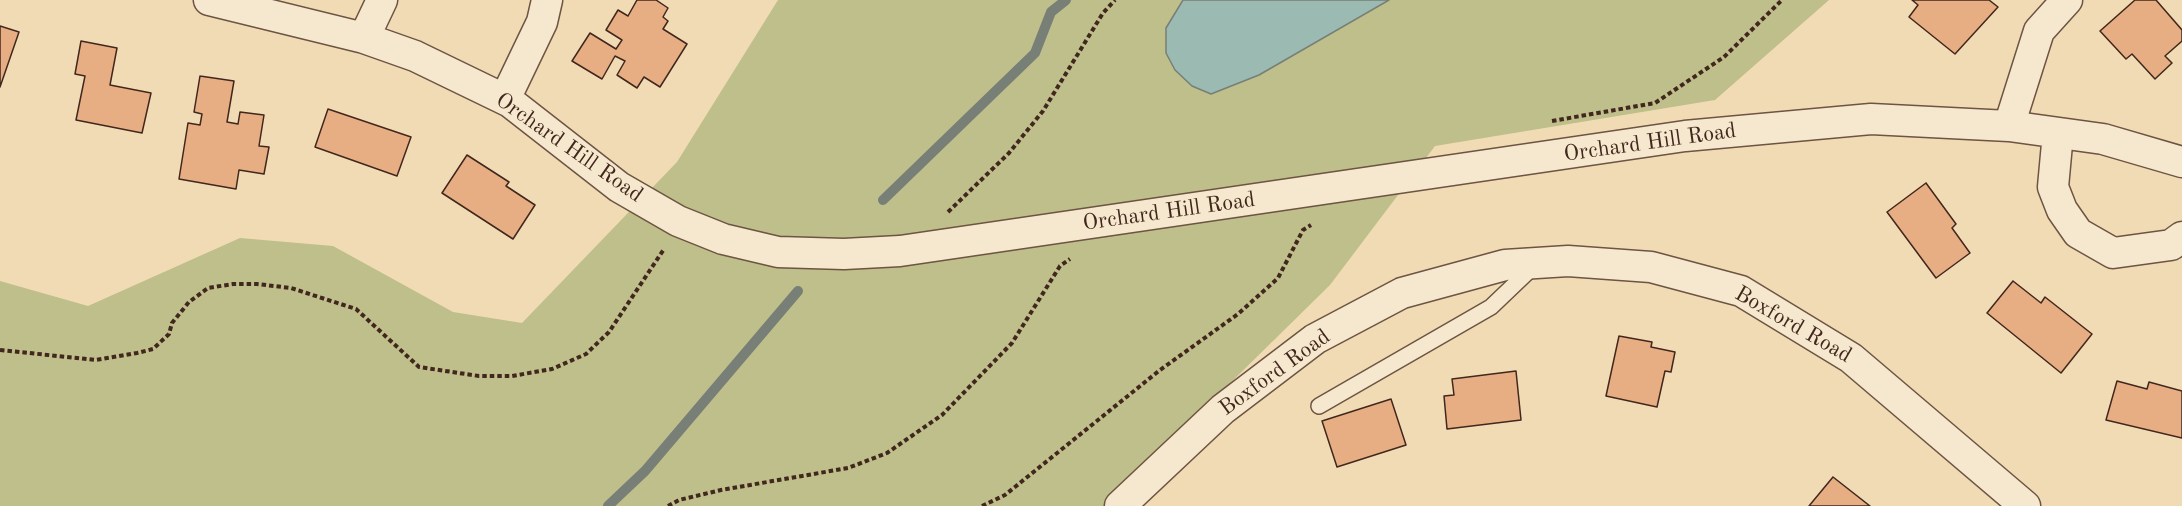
<!DOCTYPE html>
<style>
body{margin:0}
canvas{display:block;background:#f1dbb4}
</style>
<canvas width="2182" height="506"></canvas>
<script>
const context = document.querySelector('canvas').getContext('2d');
context.lineJoin = 'round';
function fill(path, color) {
  context.fillStyle = color;
  context.fill(path, 'evenodd');
}
function toPath(rows) {
  const path = new Path2D();
  for (const r of rows) {
    path.moveTo(r[0], r[1]);
    for (let i = 2; i < r.length; i += 2) path.lineTo(r[i], r[i + 1]);
  }
  return path;
}
function stroke(path, color, width, dash) {
  context.strokeStyle = color;
  context.lineWidth = width;
  context.lineCap = dash ? 'butt' : 'round';
  context.setLineDash(dash || []);
  context.stroke(path);
}
function drawText(font, color, halo, rows, align = 'center') {
  context.font = font + ' "Old Standard TT",serif';
  context.lineWidth = 5;
  context.setLineDash([]);
  context.textBaseline = 'middle';
  context.strokeStyle = halo;
  context.fillStyle = color;
  for (const [text, x, y, turn = 0] of rows) {
    context.save();
    context.translate(x, y);
    context.rotate((+turn || 0) * Math.PI / 180);
    context.textAlign = isNaN(turn) ? turn : align;
    if (halo) context.strokeText(text, 0, 0);
    context.fillText(text, 0, 0);
    context.restore();
  }
}
fill(toPath([
 [778,0,1829,0,1715,100,1435,146,1330,285,1105,506,0,506,0,281,88,306,240,238,333,246,453,312,522,323,677,162]
]), '#bebf8a');
const water = toPath([
 [1183,0,1389,0,1259,75,1211,94,1192,86,1175,70,1166,53,1166,28,1183,0]
]);
fill(water, '#9bbab2');
stroke(water, '#777f76', 1.5);
stroke(toPath([
 [883,200,1035,53,1051,12,1066,0],
 [608,506,645,471,798,291]
]), '#777f76', 10);
const building = toPath([
 [637,0,656,0,668,8,663,17,668,21,663,29,687,44,660,87,644,77,637,88,617,75,625,61,615,56,602,79,572,61,590,33,616,49,622,40,606,30,618,10,628,16,637,0],
 [1912,0,1989,0,1998,7,1955,54,1909,17,1918,5,1912,0],
 [2135,0,2156,0,2182,30,2182,41,2165,56,2172,63,2155,79,2132,54,2126,59,2100,31,2135,0],
 [0,26,19,32,0,87,0,26],
 [81,41,117,48,110,85,151,93,142,133,76,120,85,76,75,74,81,41],
 [200,76,234,81,227,122,238,124,240,112,264,115,259,146,269,147,264,174,239,170,236,189,179,179,188,123,200,125,202,114,194,112,200,76],
 [328,109,411,137,397,176,315,147,328,109],
 [467,155,509,182,506,186,535,205,513,239,442,193,467,155],
 [1926,183,1956,224,1952,228,1970,253,1936,278,1887,212,1926,183],
 [2013,281,2041,303,2045,297,2092,334,2061,373,1987,313,2013,281],
 [1619,336,1652,342,1651,347,1675,352,1671,372,1665,371,1657,407,1606,396,1619,336],
 [1516,371,1521,420,1447,429,1444,396,1454,395,1452,379,1516,371],
 [2117,381,2147,389,2149,382,2182,391,2182,438,2106,420,2117,381],
 [1391,399,1406,445,1337,467,1322,421,1391,399],
 [1833,477,1870,506,1809,506,1833,477]
]);
fill(building, '#e7ae84');
stroke(building, '#41271d', 1.5);
const lane = toPath([
 [1319,406,1491,307,1535,265]
]);
const street = toPath([
 [209,0,364,38,415,56,510,102,619,187,678,221,723,239,778,252,844,254,900,251,1685,136,1871,119,2009,126,2103,139,2182,162],
 [364,38,382,0],
 [505,99,542,22,547,0],
 [2009,126,2039,31,2067,0],
 [2058,133,2053,187,2062,210,2078,233,2113,253,2171,245,2182,237],
 [1120,506,1223,409,1315,339,1402,293,1505,265,1568,261,1651,267,1741,291,1851,358,2025,506]
]);
stroke(lane, '#6d5443', 18);
stroke(street, '#6d5443', 33);
stroke(toPath([
 [1552,121,1655,103,1724,57,1782,0],
 [948,212,1009,153,1043,111,1103,13,1115,0],
 [0,350,96,360,137,353,153,349,169,334,172,323,189,302,208,288,233,284,257,284,291,288,356,309,419,367,479,376,512,376,552,369,586,354,609,332,664,249],
 [668,506,679,500,721,490,848,468,887,453,942,415,1012,343,1060,266,1070,259],
 [982,506,1005,495,1160,370,1238,314,1278,278,1303,230,1311,225]
]), '#41271d', 4, [4.5, 3]);
stroke(lane, '#f6e8ce', 15);
stroke(street, '#f6e8ce', 30);
drawText('22px', '#41271d', '#f6e8ce', [
 ["Orchard Hill Road",1650,143,-8],
 ["Orchard Hill Road",569,148,35],
 ["Orchard Hill Road",1169,212,-8],
 ["Boxford Road",1793,325,30],
 ["Boxford Road",1275,373,-36]
]);
</script>
